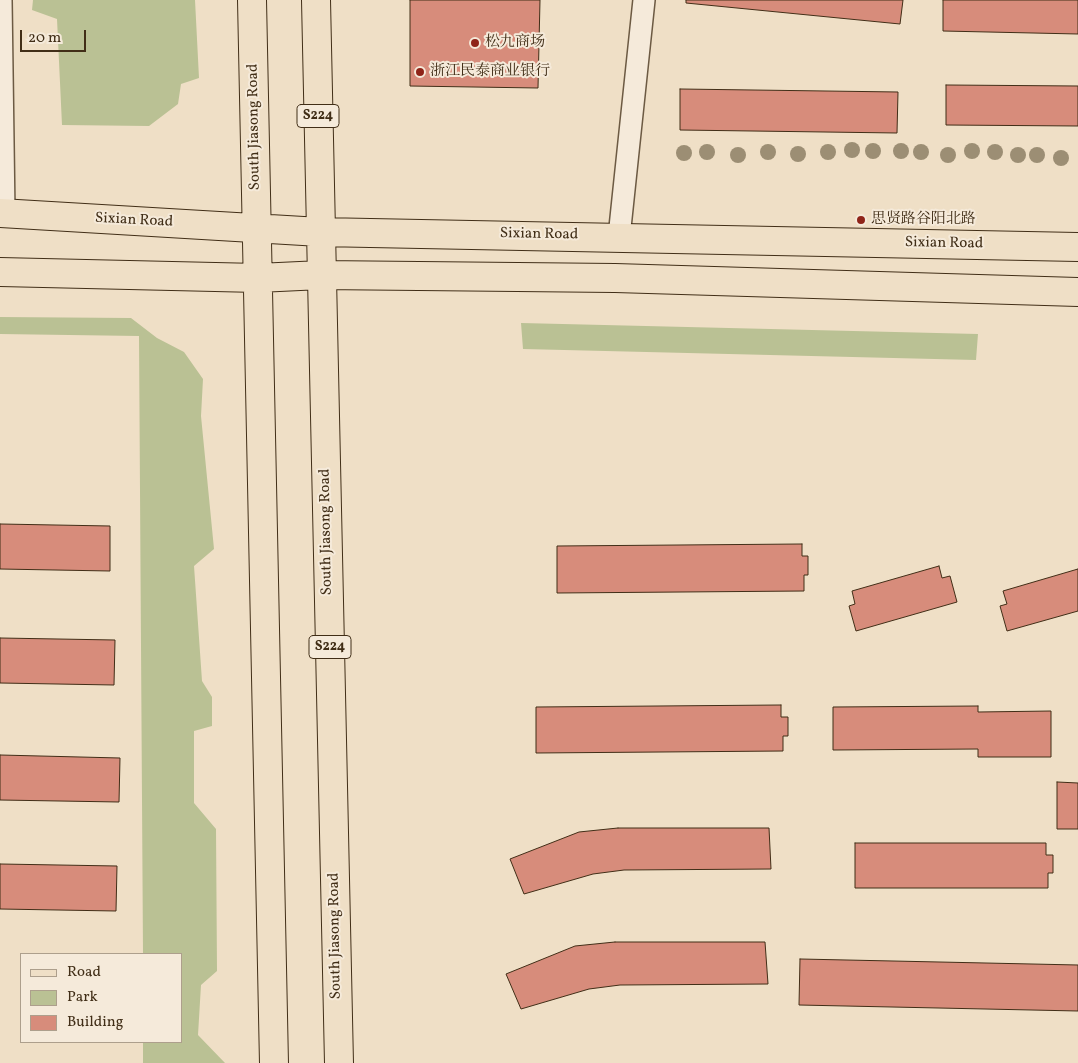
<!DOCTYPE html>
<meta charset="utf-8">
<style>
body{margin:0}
#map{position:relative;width:1078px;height:1063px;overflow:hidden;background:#efdfc6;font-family:Vollkorn,serif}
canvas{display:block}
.legend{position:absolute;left:20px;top:953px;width:162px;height:90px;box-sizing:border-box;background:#f5eada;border:1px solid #ad9f8c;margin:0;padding:6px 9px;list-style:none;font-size:15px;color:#412e17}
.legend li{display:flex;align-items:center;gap:10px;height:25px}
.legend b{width:25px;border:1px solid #ad9f8c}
.scale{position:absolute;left:20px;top:30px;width:66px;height:22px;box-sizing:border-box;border:2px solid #412e17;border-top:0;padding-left:6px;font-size:15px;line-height:18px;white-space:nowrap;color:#412e17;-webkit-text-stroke:4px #f5eada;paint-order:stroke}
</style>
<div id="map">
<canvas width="1078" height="1063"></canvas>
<ul class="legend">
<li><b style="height:6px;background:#efdfc6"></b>Road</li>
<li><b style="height:14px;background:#bac194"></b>Park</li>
<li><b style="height:14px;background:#d78c7b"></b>Building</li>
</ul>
<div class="scale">20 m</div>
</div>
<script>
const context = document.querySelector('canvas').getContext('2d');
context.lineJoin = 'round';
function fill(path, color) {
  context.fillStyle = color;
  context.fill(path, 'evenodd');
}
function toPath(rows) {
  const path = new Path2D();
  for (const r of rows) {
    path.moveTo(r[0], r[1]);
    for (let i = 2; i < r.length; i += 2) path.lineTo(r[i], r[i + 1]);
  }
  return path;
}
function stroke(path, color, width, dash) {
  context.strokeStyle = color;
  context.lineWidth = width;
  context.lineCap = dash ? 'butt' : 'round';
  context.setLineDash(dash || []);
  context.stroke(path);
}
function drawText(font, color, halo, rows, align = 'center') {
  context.font = font + ' Vollkorn,"Noto Serif SC",serif';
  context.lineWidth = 4;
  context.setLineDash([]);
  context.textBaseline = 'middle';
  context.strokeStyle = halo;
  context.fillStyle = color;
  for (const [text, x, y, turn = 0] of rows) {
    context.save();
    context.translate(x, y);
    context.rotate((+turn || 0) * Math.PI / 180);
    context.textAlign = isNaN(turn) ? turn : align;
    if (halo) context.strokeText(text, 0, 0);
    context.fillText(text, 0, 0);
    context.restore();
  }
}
fill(toPath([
 [33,0,195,0,199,78,181,84,178,104,149,126,62,125,57,19,32,10],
 [0,317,131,318,157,338,184,352,203,379,201,416,214,549,194,566,202,681,212,697,212,726,194,731,194,803,216,829,217,971,201,985,198,1035,225,1063,143,1063,143,1042,181,1042,181,954,143,954,139,336,0,334],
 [521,323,978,334,976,360,523,349]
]), '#bac194');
const building = toPath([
 [410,0,540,0,538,88,410,86,410,0],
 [686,0,903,0,900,24,686,3,686,0],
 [943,0,1078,0,1078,34,943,31,943,0],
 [946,85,1078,86,1078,126,946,125,946,85],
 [680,89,898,92,897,133,680,130,680,89],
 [0,524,110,526,110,571,0,569,0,524],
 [802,544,802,556,808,556,808,575,804,575,804,591,557,593,557,546,802,544],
 [939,566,942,578,950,576,957,602,856,631,849,606,855,604,852,591,939,566],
 [1078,569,1078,611,1007,631,1000,606,1007,604,1003,591,1078,569],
 [0,638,115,640,114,685,0,683,0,638],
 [781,705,781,717,788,717,788,736,783,736,783,751,536,753,536,707,781,705],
 [978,706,978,712,1051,711,1051,757,978,757,978,749,833,750,833,707,978,706],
 [0,755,120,758,119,802,0,800,0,755],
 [1057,782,1078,783,1078,829,1057,829,1057,782],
 [618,828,769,828,771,869,624,870,593,874,524,894,510,859,579,832,618,828],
 [855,843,1046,843,1046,855,1053,855,1053,873,1048,873,1048,888,855,888,855,843],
 [0,864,117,866,116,911,0,909,0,864],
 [615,942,765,942,768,984,620,985,589,989,521,1009,506,974,575,946,615,942],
 [800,959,1078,965,1078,1011,799,1005,800,959]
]);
fill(building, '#d78c7b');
stroke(building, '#412e17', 1);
const minor = toPath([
 [1,0,4,213],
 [619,237,644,0]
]);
const major = toPath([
 [252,0,274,1063],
 [316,0,339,1063],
 [0,213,320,232,1078,247],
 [0,272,258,278,321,275,615,278,1078,292]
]);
stroke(minor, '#6c5a43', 24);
stroke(major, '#412e17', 30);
stroke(minor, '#f5eada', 21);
stroke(major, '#efdfc6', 28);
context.fillStyle = '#9c8e74';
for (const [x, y] of [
 [852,150],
 [873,151],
 [901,151],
 [972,151],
 [707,152],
 [768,152],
 [828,152],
 [921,152],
 [995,152],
 [684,153],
 [798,154],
 [738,155],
 [948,155],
 [1018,155],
 [1037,155],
 [1061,158]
]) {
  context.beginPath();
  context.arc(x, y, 8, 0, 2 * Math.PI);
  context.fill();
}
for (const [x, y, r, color] of [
 [475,43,5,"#8f2418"],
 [420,72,5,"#8f2418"],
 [861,220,5,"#8f2418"]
]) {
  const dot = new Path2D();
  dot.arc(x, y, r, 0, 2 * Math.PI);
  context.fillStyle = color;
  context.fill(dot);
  stroke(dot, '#f5eada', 2);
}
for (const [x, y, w] of [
 [318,116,42],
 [330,647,42]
]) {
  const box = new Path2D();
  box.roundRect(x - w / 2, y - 11.5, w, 23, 4);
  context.fillStyle = '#f5eada';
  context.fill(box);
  stroke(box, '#412e17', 1);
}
drawText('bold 14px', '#412e17', null, [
 ["S224",318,116],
 ["S224",330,647]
]);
drawText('15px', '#412e17', '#f5eada', [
 ["松九商场",485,43],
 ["浙江民泰商业银行",430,72],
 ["思贤路谷阳北路",871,220]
], 'left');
drawText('15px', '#412e17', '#f5eada', [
 ["South Jiasong Road",255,127,-91],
 ["Sixian Road",134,221,3],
 ["Sixian Road",539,235,1],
 ["Sixian Road",944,244,1],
 ["South Jiasong Road",327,532,-91],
 ["South Jiasong Road",336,936,-91]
]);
</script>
